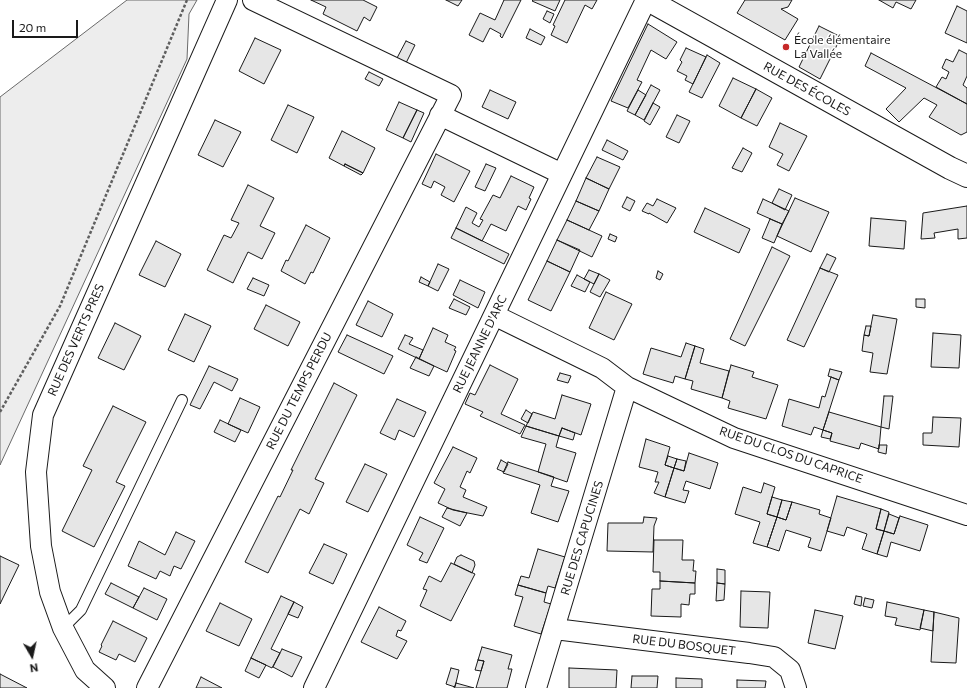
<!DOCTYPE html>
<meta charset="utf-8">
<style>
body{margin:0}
#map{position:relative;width:967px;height:688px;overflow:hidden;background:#fff;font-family:Commissioner,sans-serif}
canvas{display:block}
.north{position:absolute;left:12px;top:636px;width:40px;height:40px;-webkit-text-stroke:3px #fff;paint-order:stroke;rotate:171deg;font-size:11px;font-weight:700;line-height:16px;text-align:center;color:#1a1a1a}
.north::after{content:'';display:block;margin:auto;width:14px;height:18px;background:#1a1a1a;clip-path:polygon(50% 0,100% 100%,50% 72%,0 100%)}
.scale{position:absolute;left:12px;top:20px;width:66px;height:18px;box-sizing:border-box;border:2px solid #1a1a1a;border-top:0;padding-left:5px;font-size:12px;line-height:14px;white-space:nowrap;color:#1a1a1a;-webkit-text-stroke:3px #fff;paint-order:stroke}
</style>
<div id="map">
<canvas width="967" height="688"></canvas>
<div class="north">N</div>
<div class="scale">20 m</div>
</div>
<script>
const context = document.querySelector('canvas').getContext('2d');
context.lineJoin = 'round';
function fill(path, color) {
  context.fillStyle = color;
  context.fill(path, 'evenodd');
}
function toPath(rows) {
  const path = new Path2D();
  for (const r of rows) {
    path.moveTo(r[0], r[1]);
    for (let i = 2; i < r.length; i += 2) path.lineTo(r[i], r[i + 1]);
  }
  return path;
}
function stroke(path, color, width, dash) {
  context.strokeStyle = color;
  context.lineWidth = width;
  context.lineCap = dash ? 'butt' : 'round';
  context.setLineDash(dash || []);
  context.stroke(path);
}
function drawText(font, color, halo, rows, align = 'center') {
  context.font = font + ' Commissioner,sans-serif';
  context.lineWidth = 3;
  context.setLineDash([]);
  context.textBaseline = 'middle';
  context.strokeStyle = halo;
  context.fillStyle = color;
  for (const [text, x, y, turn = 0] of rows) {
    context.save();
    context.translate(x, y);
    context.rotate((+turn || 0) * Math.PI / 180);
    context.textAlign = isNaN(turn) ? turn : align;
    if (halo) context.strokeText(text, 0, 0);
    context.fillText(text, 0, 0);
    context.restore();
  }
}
const built = toPath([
 [127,0,197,0,189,14,187,59,0,465,0,97,127,0]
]);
fill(built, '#ededed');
stroke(built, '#6a6a6a', 1);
const building = toPath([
 [311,0,363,0,377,7,370,21,364,17,357,31,323,14,326,7,311,0],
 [446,0,462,0,458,6,446,0],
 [504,0,521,0,502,38,500,36,501,34,490,28,483,42,469,35,480,13,495,20,504,0],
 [533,0,560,0,555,11,532,1,533,0],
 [565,0,597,0,592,9,585,5,567,43,551,35,555,26,553,25,565,0],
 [745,0,792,0,788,7,781,9,798,19,785,40,737,13,745,0],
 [879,0,916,0,911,9,896,2,893,8,879,0],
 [957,6,967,11,967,43,945,33,957,6],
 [547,11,554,14,550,23,543,19,547,11],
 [648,24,677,42,666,59,651,50,637,80,642,82,628,108,611,101,648,24],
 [819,26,841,37,820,79,799,67,819,26],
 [530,29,545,37,541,45,526,38,530,29],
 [255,38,281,50,264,84,239,71,255,38],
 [406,41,415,45,406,63,397,58,406,41],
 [686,48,706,57,693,84,685,80,687,76,677,71,682,62,680,60,686,48],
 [959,50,967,54,967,76,963,85,967,88,967,104,936,87,942,77,946,79,949,72,942,68,946,59,953,62,959,50],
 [871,53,967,104,967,132,961,135,929,117,937,105,924,98,899,122,886,109,906,88,865,66,871,53],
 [707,55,720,63,702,98,689,92,707,55],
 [369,72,383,79,379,86,365,79,369,72],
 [733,78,756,89,741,118,719,106,733,78],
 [651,85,660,90,644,120,635,115,651,85],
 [756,89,772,98,757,126,741,118,756,89],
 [490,90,516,102,508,119,482,107,490,90],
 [638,90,646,95,635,115,627,111,638,90],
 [399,102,417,110,403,138,386,130,399,102],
 [653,103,660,107,650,125,644,121,653,103],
 [288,105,314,117,297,153,271,140,288,105],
 [417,110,424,113,411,142,403,138,417,110],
 [677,115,690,121,679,143,666,137,677,115],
 [215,120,241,132,223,167,198,155,215,120],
 [780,123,807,136,789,171,777,165,783,154,769,147,780,123],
 [342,131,375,148,363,173,345,164,344,166,329,158,342,131],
 [607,140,628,151,623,160,602,150,607,140],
 [743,148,752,153,742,172,732,168,743,148],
 [436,154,470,171,454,202,441,195,445,187,434,181,431,188,422,184,436,154],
 [597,157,620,167,609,189,586,178,597,157],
 [345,164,363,173,361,175,344,166,345,164],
 [486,164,496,168,485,191,475,187,486,164],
 [511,176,534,187,529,198,531,199,526,210,518,206,506,231,491,224,482,241,456,228,466,207,477,213,472,223,479,227,483,220,480,219,493,195,500,198,511,176],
 [586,178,609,189,599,211,576,201,586,178],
 [248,185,274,198,260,226,275,233,262,259,248,252,233,283,207,270,224,235,231,238,239,223,231,220,248,185],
 [779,189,792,195,785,210,772,203,779,189],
 [627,197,635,201,630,211,622,207,627,197],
 [795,198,829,212,811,252,777,236,795,198],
 [657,199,676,208,667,223,649,213,649,214,642,211,647,203,653,206,657,199],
 [763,199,789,211,782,224,757,213,763,199],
 [576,201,599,211,589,230,567,220,576,201],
 [967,206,967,238,958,239,958,229,934,233,935,238,921,239,923,213,967,206],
 [705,208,750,229,739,253,694,232,705,208],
 [871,218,906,221,904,249,869,246,871,218],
 [770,219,782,224,774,243,762,238,770,219],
 [567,220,602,236,592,257,557,240,567,220],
 [306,225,330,238,313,273,311,272,305,284,281,271,286,260,288,261,306,225],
 [456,228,509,254,504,264,451,238,456,228],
 [610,234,617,237,615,242,608,239,610,234],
 [557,240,580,250,570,272,547,261,557,240],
 [156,241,181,254,165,287,139,275,156,241],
 [772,247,790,256,745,346,730,339,772,247],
 [827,254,836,258,829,272,820,268,827,254],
 [547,261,570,272,551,311,528,300,547,261],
 [438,264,449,269,438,291,428,286,438,264],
 [820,268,838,275,804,347,787,340,820,268],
 [589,270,599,274,594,284,584,279,589,270],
 [658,271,663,274,660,280,656,278,658,271],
 [599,274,610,280,600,297,590,292,599,274],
 [577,275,590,282,585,292,571,286,577,275],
 [421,277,430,282,428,286,419,282,421,277],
 [253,278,269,285,264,296,247,289,253,278],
 [460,280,485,292,478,308,453,295,460,280],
 [606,292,632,304,614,340,589,328,606,292],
 [454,299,470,307,466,315,449,308,454,299],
 [916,299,925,299,925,308,916,307,916,299],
 [368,301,393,314,382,337,356,325,368,301],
 [266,305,300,322,288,346,254,329,266,305],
 [185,314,211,326,194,362,168,350,185,314],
 [873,315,897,319,887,374,870,372,873,353,862,351,864,335,869,336,873,315],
 [115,323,141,336,124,370,98,358,115,323],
 [866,326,871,326,869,336,864,335,866,326],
 [433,328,448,335,445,342,456,347,454,350,456,351,447,372,419,359,433,328],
 [933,333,961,335,959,368,931,367,933,333],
 [347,335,393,356,384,374,338,352,347,335],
 [405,335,413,338,409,344,423,350,419,359,398,349,405,335],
 [686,343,695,346,685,379,675,376,673,383,643,374,651,348,681,357,686,343],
 [695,346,704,349,700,363,729,371,722,398,691,389,693,381,685,379,695,346],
 [416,357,434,366,429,376,410,368,416,357],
 [490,365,518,379,501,414,525,425,520,434,480,416,483,412,465,404,470,393,475,395,490,365],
 [731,365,754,372,752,377,778,385,766,419,728,408,730,401,722,398,731,365],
 [209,366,238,379,232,391,214,382,200,409,190,405,209,366],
 [830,369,842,372,839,380,828,376,830,369],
 [560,373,571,376,568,383,557,380,560,373],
 [831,377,839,380,823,430,814,427,811,435,782,426,789,399,819,408,822,396,825,397,831,377],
 [334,383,357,395,315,479,324,483,309,514,300,509,268,573,245,562,278,496,280,497,293,470,291,470,334,383],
 [562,395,591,404,581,435,562,428,559,436,526,426,533,412,555,419,562,395],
 [884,396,893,396,889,429,881,427,884,396],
 [240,398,260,407,248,433,228,424,240,398],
 [397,399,426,412,414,437,399,430,395,440,380,433,397,399],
 [113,406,146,422,116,482,125,486,94,547,62,531,92,470,83,466,113,406],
 [526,410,532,414,528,423,521,419,526,410],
 [829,412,881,427,879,449,861,443,859,449,830,441,832,433,823,430,829,412],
 [933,417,961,418,959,447,923,445,923,433,932,433,933,417],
 [220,420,241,430,235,442,214,432,220,420],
 [526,426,559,436,556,447,576,453,567,482,538,472,546,444,521,437,526,426],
 [562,428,575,433,573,440,559,436,562,428],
 [823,430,832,433,830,439,821,437,823,430],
 [646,439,670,447,665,465,674,468,665,497,654,493,659,482,655,482,658,472,639,467,646,439],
 [879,445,887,445,886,454,878,452,879,445],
 [453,447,477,458,470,473,467,471,460,487,466,490,463,497,487,507,483,516,453,510,438,503,445,489,434,483,453,447],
 [689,453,718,463,710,489,686,481,683,490,689,491,685,503,665,497,674,468,684,471,689,453],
 [668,456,677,459,674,468,665,465,668,456],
 [677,459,686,461,684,471,674,468,677,459],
 [501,460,508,464,504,472,497,469,501,460],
 [508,462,554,477,551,486,569,491,558,522,531,513,540,485,503,473,508,462],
 [365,464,387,474,368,512,346,502,365,464],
 [764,483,775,487,767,514,777,517,767,547,753,543,760,522,735,514,743,487,761,493,764,483],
 [837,496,881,509,876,529,884,531,877,554,862,549,867,534,847,527,844,536,827,531,837,496],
 [772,497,782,500,777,517,767,514,772,497],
 [782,500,792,502,786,520,777,517,782,500],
 [792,502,820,510,819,514,831,518,821,551,808,547,811,538,786,530,779,551,767,547,777,517,786,520,792,502],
 [447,508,467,513,460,526,442,517,447,508],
 [881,509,889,512,884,531,876,529,881,509],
 [889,514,899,518,894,534,884,531,889,514],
 [900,516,928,525,920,551,891,542,887,557,877,554,884,531,894,534,900,516],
 [420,517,444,528,427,563,419,560,423,553,407,545,420,517],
 [644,517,657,518,654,526,653,552,607,551,608,523,643,523,644,517],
 [176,532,195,541,181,569,174,566,170,576,160,571,156,579,128,566,139,541,165,555,176,532],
 [654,540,683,540,682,560,694,560,693,571,696,571,695,583,660,581,660,572,653,572,654,540],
 [324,544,347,554,333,584,309,573,324,544],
 [538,549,565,557,555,588,548,586,546,593,518,585,521,576,529,578,538,549],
 [461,555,474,561,475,565,472,573,454,564,457,557,461,555],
 [0,556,19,565,0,604,0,556],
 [451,563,475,574,451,621,420,606,427,590,423,589,429,576,441,582,451,563],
 [717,569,725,570,725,584,717,583,717,569],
 [660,581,695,583,695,594,690,594,689,605,681,604,681,617,651,616,652,589,660,589,660,581],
 [111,583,139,597,133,608,105,594,111,583],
 [717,583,725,584,724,600,716,601,717,583],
 [518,585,546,593,544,602,551,604,541,634,514,626,523,597,515,595,518,585],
 [144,588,167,599,157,620,133,608,144,588],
 [741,591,770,592,768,628,740,627,741,591],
 [281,596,294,602,271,649,280,653,272,668,251,658,281,596],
 [856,596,862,597,861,606,854,604,856,596],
 [865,598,874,600,872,608,863,606,865,598],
 [294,602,303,607,298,618,288,614,294,602],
 [887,602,924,610,920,630,895,625,897,618,885,616,887,602],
 [220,603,252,619,239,646,206,631,220,603],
 [379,607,406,621,401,631,398,630,396,636,407,641,397,659,361,642,379,607],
 [815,610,843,616,835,649,808,643,815,610],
 [924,610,934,612,933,631,920,628,924,610],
 [934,612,959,618,956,663,931,662,934,612],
 [113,621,147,638,135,662,119,654,116,660,99,652,102,646,101,645,113,621],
 [482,647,512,655,508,669,512,669,507,688,476,688,484,661,478,660,482,647],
 [282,649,302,657,292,677,273,667,282,649],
 [251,658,266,665,259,678,245,671,251,658],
 [478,660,484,661,481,671,475,670,478,660],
 [451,668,459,670,455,687,446,684,451,668],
 [569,668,617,670,616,688,569,688,569,668],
 [0,674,27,688,0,688,0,674],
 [632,676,658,676,657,688,631,688,632,676],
 [201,677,222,688,196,688,201,677],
 [676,678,702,679,702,688,676,688,676,678],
 [737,680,766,681,765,688,737,688,737,680],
 [456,683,474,688,454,688,456,683]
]);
fill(building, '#e6e6e6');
stroke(building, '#1a1a1a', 1);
const service = toPath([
 [63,628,81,610,182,400]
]);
const minor = toPath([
 [440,115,562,174],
 [494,315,602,368,627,387,734,438,967,515],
 [555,629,749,653,774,657,790,670,796,688],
 [105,688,85,670,63,628,50,592,41,546,36,472,43,415,227,0],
 [147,688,451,95,253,0],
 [314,688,646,0],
 [536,688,627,387]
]);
const secondary = toPath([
 [648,0,950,168,967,176]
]);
stroke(service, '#1a1a1a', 12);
stroke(minor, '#1a1a1a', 22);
stroke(secondary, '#1a1a1a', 24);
stroke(toPath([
 [0,412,60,306,187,0]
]), '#5f5f5f', 2.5, [3, 2]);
stroke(service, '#fff', 10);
stroke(minor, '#fff', 20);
stroke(secondary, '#fff', 22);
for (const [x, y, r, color] of [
 [786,47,4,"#c62828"]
]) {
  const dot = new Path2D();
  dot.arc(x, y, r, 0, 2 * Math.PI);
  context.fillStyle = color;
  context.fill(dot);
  stroke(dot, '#fff', 1.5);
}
drawText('12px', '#1a1a1a', '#fff', [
 ["École élémentaire",794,40],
 ["La Vallée",794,54]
], 'left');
drawText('12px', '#1a1a1a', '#fff', [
 ["RUE DES ÉCOLES",807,89,29],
 ["RUE DES VERTS PRES",76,340,-66],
 ["RUE JEANNE D'ARC",480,344,-64],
 ["RUE DU TEMPS PERDU",299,391,-63],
 ["RUE DU CLOS DU CAPRICE",791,455,19],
 ["RUE DES CAPUCINES",582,538,-73],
 ["RUE DU BOSQUET",684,645,7]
]);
</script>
